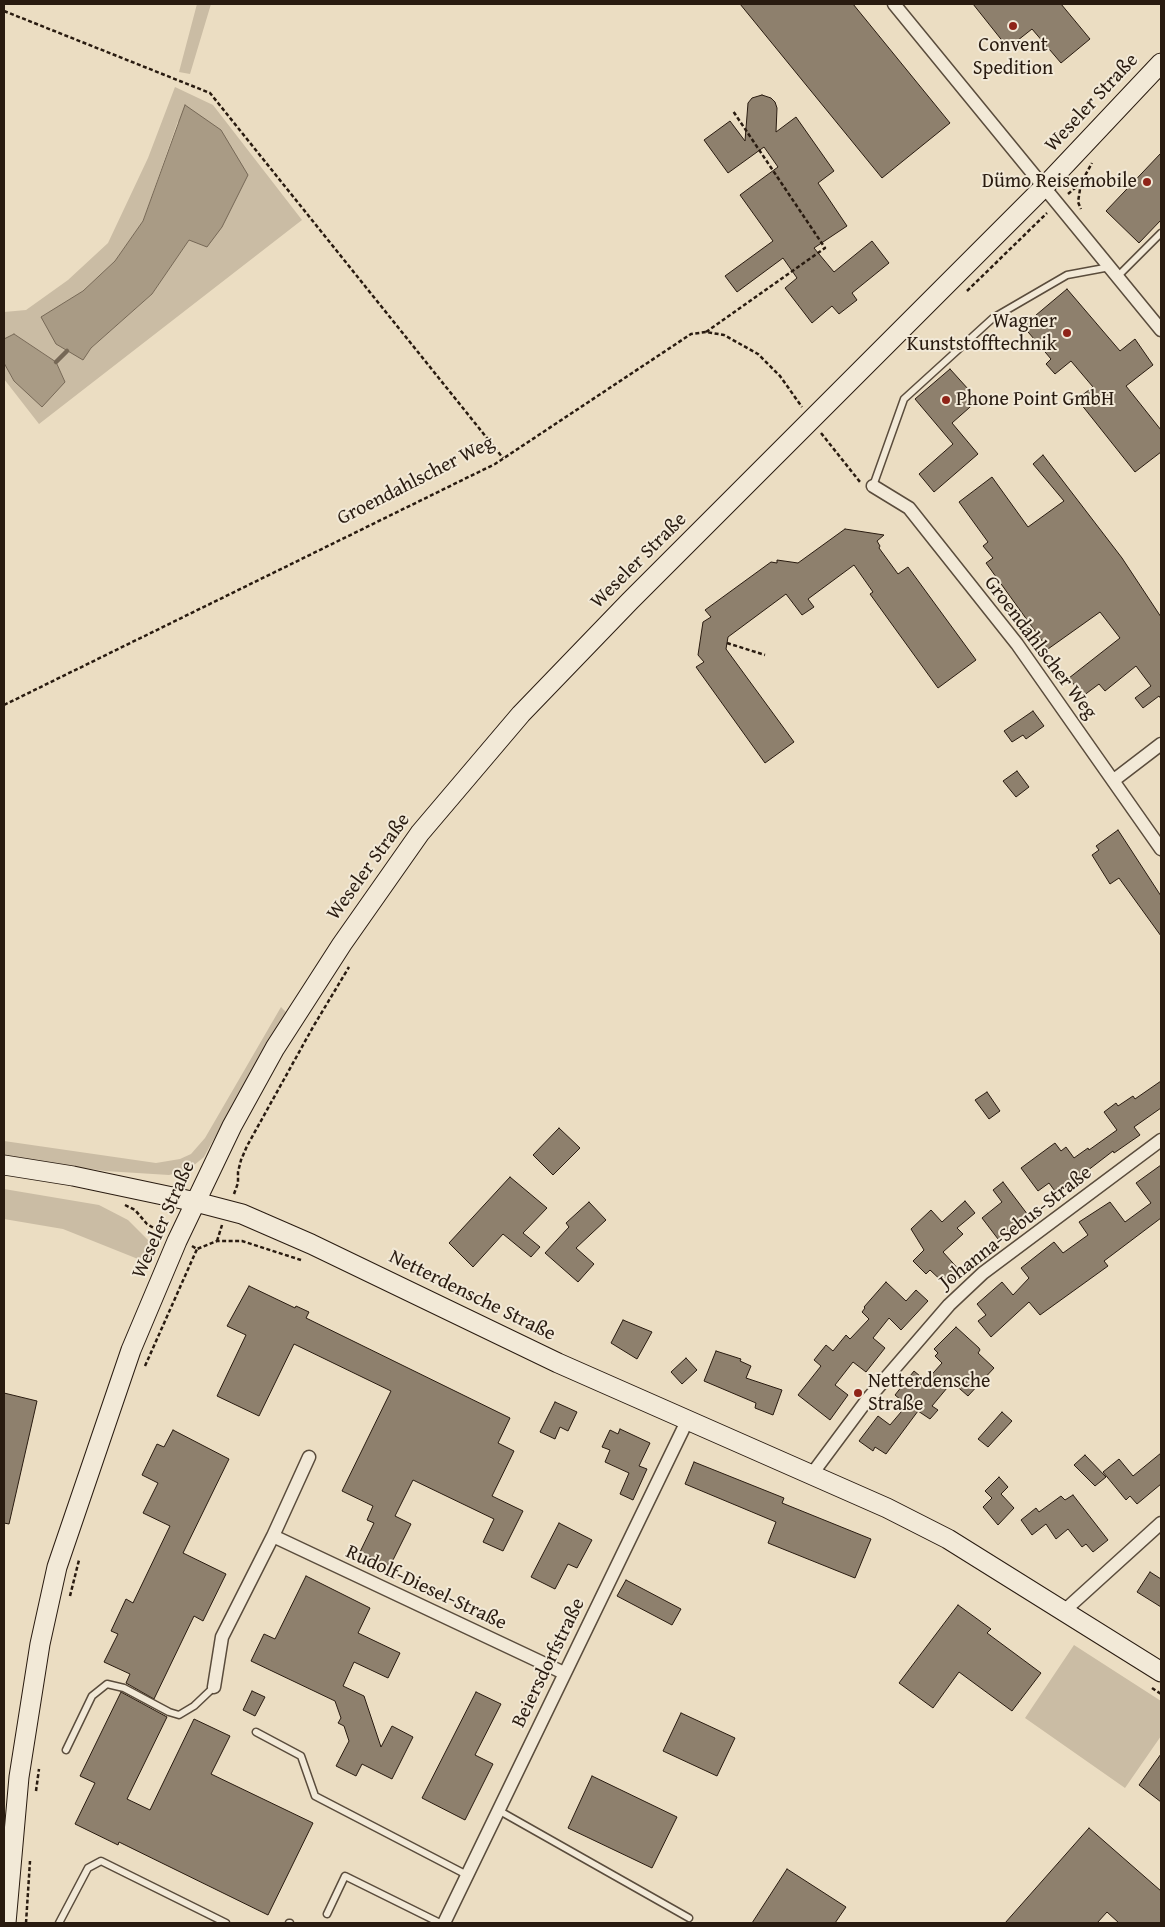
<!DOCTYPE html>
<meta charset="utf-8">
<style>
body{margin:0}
#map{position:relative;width:1165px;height:1927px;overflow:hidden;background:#ebddc2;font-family:"Gentium Book Plus",serif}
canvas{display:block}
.frame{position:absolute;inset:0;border:5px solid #291b10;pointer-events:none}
</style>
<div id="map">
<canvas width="1165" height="1927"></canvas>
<div class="frame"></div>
</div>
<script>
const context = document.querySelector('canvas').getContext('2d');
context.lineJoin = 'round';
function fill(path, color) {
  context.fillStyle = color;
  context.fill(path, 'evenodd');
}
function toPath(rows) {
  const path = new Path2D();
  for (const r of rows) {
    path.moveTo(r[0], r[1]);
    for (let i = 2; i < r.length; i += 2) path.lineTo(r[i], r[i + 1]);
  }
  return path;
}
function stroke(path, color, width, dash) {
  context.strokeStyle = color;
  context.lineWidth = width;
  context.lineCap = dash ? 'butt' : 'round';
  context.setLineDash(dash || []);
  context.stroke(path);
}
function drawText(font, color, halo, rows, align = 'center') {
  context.font = font + ' "Gentium Book Plus",serif';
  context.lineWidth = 4;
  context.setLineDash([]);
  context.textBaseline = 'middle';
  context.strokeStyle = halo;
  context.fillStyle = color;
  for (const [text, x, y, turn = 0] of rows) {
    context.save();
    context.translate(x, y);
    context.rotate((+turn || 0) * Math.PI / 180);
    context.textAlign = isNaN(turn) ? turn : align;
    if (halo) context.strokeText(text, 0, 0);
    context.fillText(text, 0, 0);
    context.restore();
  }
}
fill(toPath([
 [197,4,211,4,190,74,179,72],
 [175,87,213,105,302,220,39,424,4,379,4,363,14,381,65,383,56,362,14,334,4,339,4,312,26,310,68,280,108,243,148,158],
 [178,121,189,240,152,294,91,348,83,360,42,317,83,291,115,261,143,221],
 [281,1007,286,1012,211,1144,204,1157,188,1170,169,1175,105,1171,4,1157,4,1141,156,1163,180,1159,191,1154,205,1138],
 [4,1189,99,1205,128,1220,153,1245,143,1261,63,1229,4,1219],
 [1074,1645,1161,1701,1161,1736,1125,1788,1025,1718]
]), '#cabca4');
const water = toPath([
 [185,105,221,130,248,175,222,227,207,247,189,240,152,294,91,348,83,360,56,344,41,317,83,291,115,261,143,221,185,105],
 [14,334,56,362,65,382,42,407,14,381,4,363,4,339,14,334]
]);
fill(water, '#a99b85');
stroke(water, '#766856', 1);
stroke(toPath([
 [56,362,67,351]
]), '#766856', 4.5);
const building = toPath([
 [740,4,853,4,950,123,882,178,740,4],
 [973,4,1061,4,1090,39,1061,63,1032,29,1008,48,973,4],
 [762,95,771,98,775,102,777,108,776,132,796,117,834,171,818,183,847,226,814,248,834,272,872,241,889,263,852,293,857,300,839,314,832,306,812,323,785,288,797,278,783,258,737,292,725,276,773,241,740,195,778,167,764,147,728,173,704,140,730,121,745,141,748,103,752,98,762,95],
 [1161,153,1161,220,1139,243,1106,211,1161,153],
 [1067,289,1120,351,1135,339,1153,365,1126,386,1161,430,1161,452,1135,472,1077,399,1093,387,1071,361,1055,374,1046,364,1051,359,1023,326,1067,289],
 [950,369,978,400,952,423,978,454,934,492,919,474,953,444,915,399,950,369],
 [1043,455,1122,558,1161,617,1161,699,1159,696,1143,708,1135,698,1151,686,1136,666,1105,691,1099,684,1083,696,1069,678,1120,638,1100,612,1048,649,986,563,993,558,983,546,988,542,959,502,992,477,1028,527,1064,501,1033,464,1043,455],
 [845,529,884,535,877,541,880,546,879,548,898,574,908,567,976,660,938,688,870,594,873,592,854,565,808,599,814,607,802,615,786,594,728,637,726,649,794,742,765,763,696,667,704,662,698,655,703,622,711,617,705,610,771,562,777,563,777,560,798,563,845,529],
 [1033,711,1044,726,1026,739,1023,735,1012,742,1004,731,1033,711],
 [1017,771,1029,787,1016,797,1003,781,1017,771],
 [1118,830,1161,896,1161,936,1119,878,1110,884,1092,855,1099,850,1096,846,1118,830],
 [1161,1081,1161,1108,1134,1127,1140,1135,1114,1153,1113,1151,1057,1194,1049,1183,1038,1191,1021,1168,1055,1143,1061,1151,1066,1147,1074,1158,1088,1148,1089,1150,1117,1130,1104,1112,1116,1103,1118,1106,1133,1096,1135,1099,1161,1081],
 [987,1092,1000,1111,989,1119,975,1100,987,1092],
 [559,1128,580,1148,553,1175,533,1155,559,1128],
 [1161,1165,1161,1218,1104,1261,1108,1266,1040,1315,1029,1302,991,1337,978,1321,986,1315,977,1304,1002,1282,1013,1295,1029,1278,1021,1268,1054,1242,1063,1253,1088,1235,1079,1222,1110,1202,1125,1222,1151,1203,1136,1183,1161,1165],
 [510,1177,547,1208,523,1233,540,1247,531,1257,503,1234,473,1267,449,1243,510,1177],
 [1003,1182,1028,1215,998,1239,982,1218,1002,1202,993,1190,1003,1182],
 [965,1201,975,1213,957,1228,963,1234,943,1252,961,1272,946,1285,930,1270,926,1274,913,1261,924,1250,911,1229,931,1210,942,1222,965,1201],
 [589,1202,606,1220,576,1248,594,1264,578,1282,545,1253,569,1227,566,1223,589,1202],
 [886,1282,906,1301,916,1290,928,1301,901,1330,889,1318,873,1338,885,1348,866,1372,853,1362,835,1385,848,1395,830,1420,798,1395,821,1366,814,1360,826,1345,833,1351,846,1335,850,1339,869,1319,862,1312,865,1308,864,1307,886,1282],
 [249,1286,295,1308,296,1306,309,1312,306,1318,510,1418,498,1443,514,1451,492,1496,523,1511,503,1551,483,1542,494,1519,413,1480,395,1516,411,1524,390,1566,360,1552,374,1523,367,1520,373,1506,342,1491,391,1391,294,1344,259,1416,217,1396,246,1335,227,1326,249,1286],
 [623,1320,652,1332,637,1359,611,1343,623,1320],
 [956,1327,979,1348,980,1350,978,1353,994,1368,968,1396,952,1382,932,1406,938,1410,930,1419,918,1411,886,1454,875,1447,873,1451,859,1441,878,1416,890,1425,907,1405,895,1395,914,1371,926,1381,942,1363,935,1356,938,1353,934,1349,956,1327],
 [716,1351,741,1359,740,1361,751,1366,746,1378,782,1390,773,1415,755,1408,756,1403,704,1381,716,1351],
 [686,1358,697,1370,682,1384,671,1372,686,1358],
 [4,1393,37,1401,9,1524,4,1523,4,1393],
 [555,1402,577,1412,568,1431,560,1427,555,1439,540,1432,555,1402],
 [1002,1412,1012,1421,988,1447,978,1439,1002,1412],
 [620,1429,650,1443,639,1466,647,1469,633,1500,620,1494,629,1473,605,1462,610,1450,602,1447,610,1430,618,1434,620,1429],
 [173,1430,229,1459,183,1553,226,1574,203,1621,194,1616,154,1699,126,1683,130,1674,104,1662,118,1634,111,1631,126,1599,133,1603,170,1526,143,1513,158,1483,142,1475,157,1444,164,1447,173,1430],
 [1161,1453,1161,1484,1137,1504,1130,1496,1126,1500,1103,1472,1119,1459,1133,1476,1161,1453],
 [1085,1455,1106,1477,1095,1486,1074,1465,1085,1455],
 [694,1462,784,1498,782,1503,871,1539,855,1578,768,1543,776,1522,685,1484,694,1462],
 [999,1477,1008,1487,1001,1494,1014,1508,998,1525,983,1507,992,1498,985,1491,999,1477],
 [1073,1495,1108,1540,1093,1552,1086,1544,1082,1547,1068,1529,1056,1539,1046,1524,1032,1535,1021,1520,1036,1508,1039,1512,1061,1496,1065,1500,1073,1495],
 [559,1523,592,1540,577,1568,568,1564,555,1589,531,1577,559,1523],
 [1150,1572,1161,1579,1161,1607,1137,1592,1150,1572],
 [306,1576,370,1608,358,1633,400,1653,388,1678,354,1662,343,1686,364,1696,381,1747,392,1726,413,1737,392,1779,362,1764,356,1776,336,1766,349,1741,344,1726,338,1723,341,1718,335,1701,251,1661,264,1634,275,1639,306,1576],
 [626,1580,681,1609,672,1625,617,1596,626,1580],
 [958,1605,991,1629,987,1633,1041,1673,1012,1711,959,1672,933,1708,899,1683,958,1605],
 [252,1691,265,1697,255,1716,243,1710,252,1691],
 [121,1692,167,1717,127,1799,150,1810,194,1719,230,1736,211,1774,313,1823,268,1915,119,1842,118,1845,75,1824,95,1783,80,1776,121,1692],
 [476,1692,501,1704,475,1755,493,1764,465,1820,422,1798,476,1692],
 [681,1713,735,1738,717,1776,663,1751,681,1713],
 [1161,1754,1161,1802,1139,1785,1161,1754],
 [592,1776,677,1817,652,1868,568,1828,592,1776],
 [1089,1828,1161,1891,1161,1923,1119,1923,1107,1912,1097,1923,1005,1923,1089,1828],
 [787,1869,846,1907,835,1923,752,1923,787,1869]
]);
fill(building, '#8e806d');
stroke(building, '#291b10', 1);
const lane = toPath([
 [1118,276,1161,233],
 [873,486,904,399,993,318,1067,275,1110,267],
 [256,1732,301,1756,315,1796,467,1875],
 [66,1750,92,1696,107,1684,124,1688,169,1712,179,1715,194,1706,214,1687],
 [498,1810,689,1918],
 [327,1914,345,1876,440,1923],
 [59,1923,88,1868,101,1861,226,1923],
 [289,1923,290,1923]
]);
const street = toPath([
 [894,4,1161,330],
 [873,486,909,508,1017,644,1161,849],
 [1114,780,1161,744],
 [812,1474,867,1400,949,1305,983,1273,1161,1140],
 [273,1536,309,1457],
 [1064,1611,1161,1523],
 [214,1687,222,1637,273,1536,564,1673],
 [444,1923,688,1419]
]);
const secondary = toPath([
 [4,1165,73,1176,196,1202,242,1214,311,1244,558,1363,887,1508,948,1539,1161,1672],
 [6,1923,19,1777,40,1644,57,1567,131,1350,177,1241,232,1126,275,1048,342,944,420,833,521,714,630,601,1045,186,1161,63]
]);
stroke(lane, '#5a4c3c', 9);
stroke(street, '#5a4c3c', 15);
stroke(secondary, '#291b10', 21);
stroke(toPath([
 [4,11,210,93,503,458],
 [1081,183,1078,202,1081,209],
 [1068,194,1081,183,1092,163],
 [967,291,1047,213],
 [706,332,825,248,733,111],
 [821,433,860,482],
 [727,643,765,655],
 [4,705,495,464,691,334,706,332,724,335,758,354,780,376,802,407],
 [234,1194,238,1183,238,1172,241,1160,247,1146,313,1027,349,967],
 [125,1205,135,1210,147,1224,162,1233],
 [217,1241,222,1225],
 [192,1246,197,1249,217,1241,242,1241,301,1260],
 [145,1366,197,1249],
 [70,1596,79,1560],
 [1152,1688,1161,1694],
 [36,1791,39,1769],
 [26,1923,30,1861]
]), '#291b10', 2.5, [4, 2.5]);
stroke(lane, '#f2e9d7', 6);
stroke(street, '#f2e9d7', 12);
stroke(secondary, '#f2e9d7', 19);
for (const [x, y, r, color] of [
 [1013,26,5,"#8f2418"],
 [1147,182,5,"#8f2418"],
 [1067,333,5,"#8f2418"],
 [946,400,5,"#8f2418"],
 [858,1393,5,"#8f2418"]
]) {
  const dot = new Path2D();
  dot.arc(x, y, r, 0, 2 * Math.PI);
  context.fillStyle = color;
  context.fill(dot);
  stroke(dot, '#f2e9d7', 2);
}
drawText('20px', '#291b10', '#f2e9d7', [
 ["Convent",1013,46,"center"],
 ["Spedition",1013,69,"center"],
 ["Dümo Reisemobile",1137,182],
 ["Wagner",1057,322],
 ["Kunststofftechnik",1057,345],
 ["Phone Point GmbH",956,400,"left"],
 ["Netterdensche",868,1382,"left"],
 ["Straße",868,1405,"left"]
], 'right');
drawText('20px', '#291b10', '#f2e9d7', [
 ["Weseler Straße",1092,103,-47],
 ["Groendahlscher Weg",416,481,-27],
 ["Weseler Straße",639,561,-45],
 ["Groendahlscher Weg",1040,648,53],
 ["Weseler Straße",369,867,-54],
 ["Weseler Straße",164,1220,-66],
 ["Johanna-Sebus-Straße",1016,1228,-38],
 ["Netterdensche Straße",472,1296,26],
 ["Rudolf-Diesel-Straße",426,1588,25],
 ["Beiersdorfstraße",549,1663,-64]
]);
</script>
